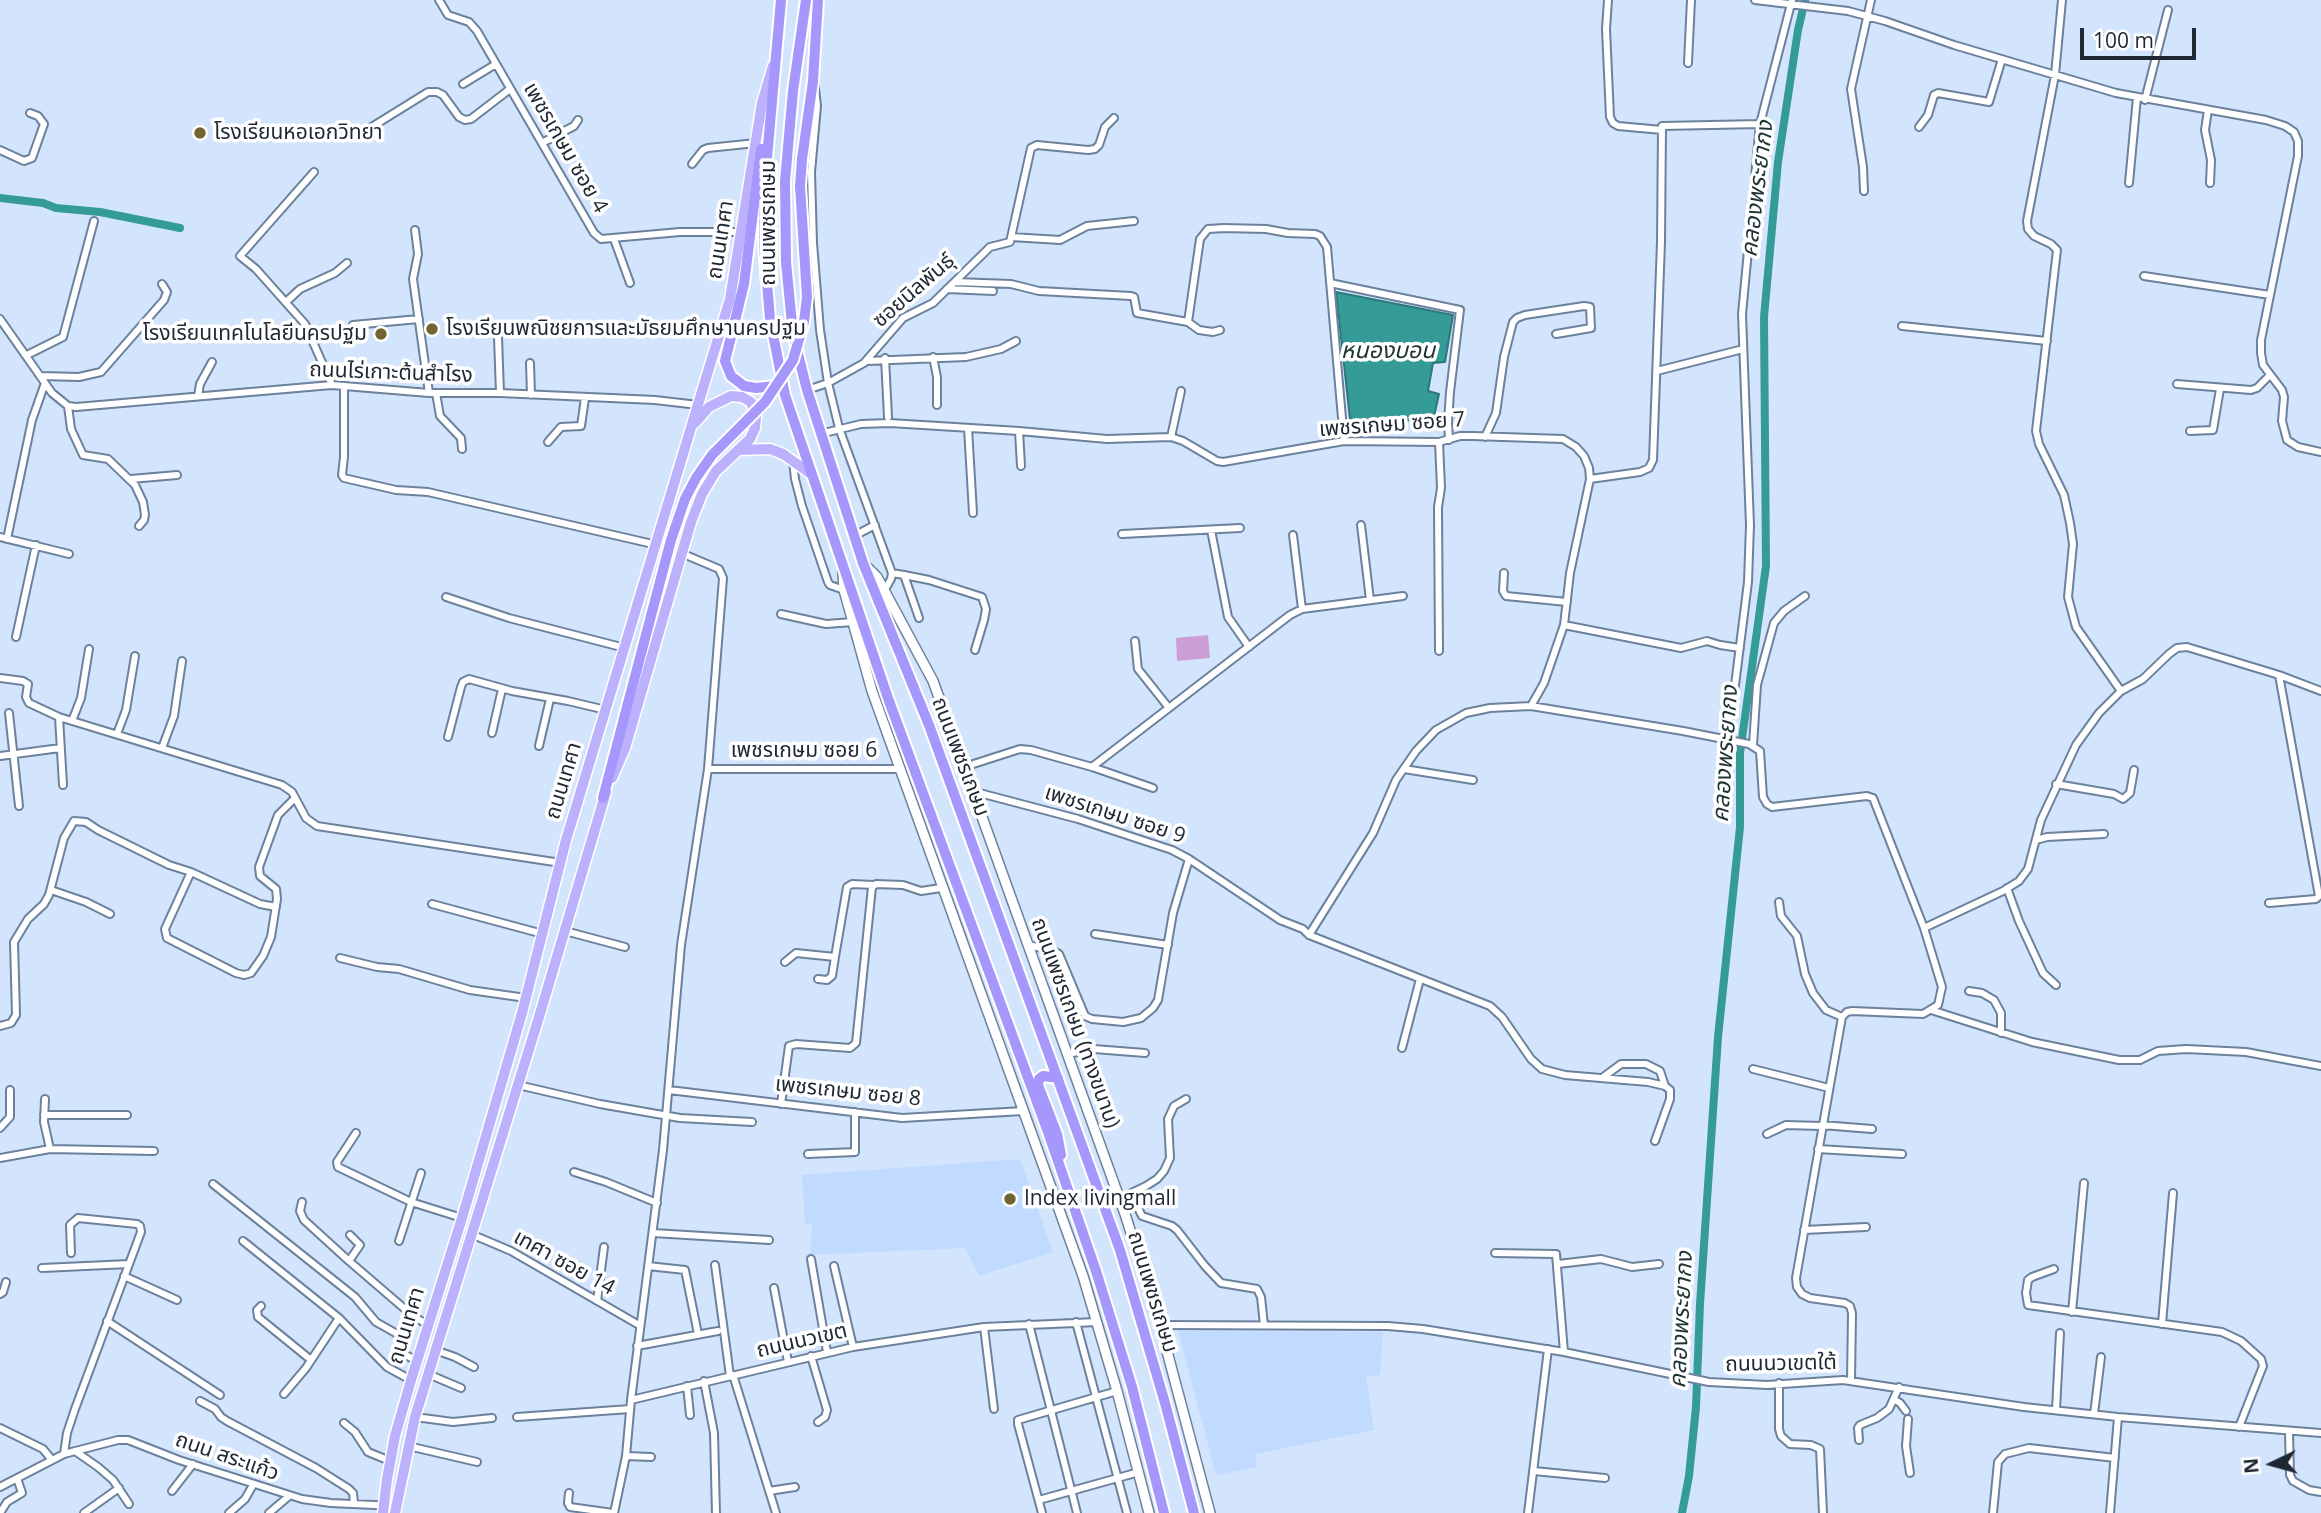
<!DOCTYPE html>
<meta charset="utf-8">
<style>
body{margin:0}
#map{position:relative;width:2321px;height:1513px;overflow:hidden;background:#d3e5fd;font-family:"Open Sans",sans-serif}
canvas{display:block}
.north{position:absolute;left:2237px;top:1429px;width:70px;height:70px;-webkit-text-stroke:5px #fff;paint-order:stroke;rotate:265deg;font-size:19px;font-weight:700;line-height:28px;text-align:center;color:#1e2732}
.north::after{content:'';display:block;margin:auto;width:24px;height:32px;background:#1e2732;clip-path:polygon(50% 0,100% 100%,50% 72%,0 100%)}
.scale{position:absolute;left:2080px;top:28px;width:116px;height:32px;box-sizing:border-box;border:4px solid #1e2732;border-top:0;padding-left:9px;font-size:21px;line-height:24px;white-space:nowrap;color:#1e2732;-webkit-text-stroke:5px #fff;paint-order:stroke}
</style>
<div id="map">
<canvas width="2321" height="1513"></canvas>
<div class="north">N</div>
<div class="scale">100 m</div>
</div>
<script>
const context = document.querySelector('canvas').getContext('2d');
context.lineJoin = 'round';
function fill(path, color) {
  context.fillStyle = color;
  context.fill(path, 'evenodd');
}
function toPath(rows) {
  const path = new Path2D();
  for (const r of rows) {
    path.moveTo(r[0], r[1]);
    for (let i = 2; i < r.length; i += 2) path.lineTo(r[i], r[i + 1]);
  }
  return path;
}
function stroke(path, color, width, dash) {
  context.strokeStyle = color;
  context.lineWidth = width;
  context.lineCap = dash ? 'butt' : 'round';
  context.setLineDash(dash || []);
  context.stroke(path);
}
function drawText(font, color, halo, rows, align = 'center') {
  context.font = font + ' "Open Sans","Noto Sans Thai",sans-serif';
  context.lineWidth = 7;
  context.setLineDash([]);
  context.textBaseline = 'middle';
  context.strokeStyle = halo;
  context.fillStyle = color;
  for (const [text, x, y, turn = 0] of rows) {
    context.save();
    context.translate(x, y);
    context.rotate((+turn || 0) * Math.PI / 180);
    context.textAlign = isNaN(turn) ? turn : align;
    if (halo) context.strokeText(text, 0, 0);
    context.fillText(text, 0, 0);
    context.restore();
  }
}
fill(toPath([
 [1020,1159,1053,1252,979,1276,965,1248,810,1255,812,1225,805,1224,802,1175],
 [1178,1331,1383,1332,1380,1375,1366,1377,1374,1430,1255,1454,1257,1467,1216,1475]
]), '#c0dbff');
fill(toPath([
 [1208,635,1210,658,1177,661,1176,638]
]), '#cb9fd6');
const water = toPath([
 [1336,292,1453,315,1445,362,1433,363,1428,391,1439,394,1433,421,1350,419,1336,292]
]);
fill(water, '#349b96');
stroke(water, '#2d7878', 2);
stroke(toPath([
 [0,198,43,203,56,208,100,212,180,228],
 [1682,1513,1689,1476,1696,1407,1700,1304,1718,1037,1740,827,1740,753,1766,566,1764,317,1778,162,1798,30,1805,0]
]), '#349b96', 8);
const minor = toPath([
 [439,0,448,15,469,22,477,31,594,233,601,239,680,232,741,232],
 [1608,0,1606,29,1610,117,1613,123,1618,126,1662,130],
 [1755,0,1848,11,1885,21,1954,45,2116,93,2266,120,2285,126,2294,132,2298,141,2298,156,2261,340,2261,353,2263,365,2282,390,2284,397,2282,421,2287,440,2298,447,2321,452],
 [1688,63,1691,0],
 [463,84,496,64],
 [815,88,817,106,811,172,813,243,820,330,828,383,839,428,892,573,904,575,919,618],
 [2145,100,2168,10],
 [2208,110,2205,130,2211,160,2210,183],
 [1919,127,1928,115,1934,95,1938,93,1989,102,2002,59],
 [370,128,428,92,437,92,443,95,459,117,465,120,471,119,510,89],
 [542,143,574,126,578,120],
 [0,150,24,161,32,158,44,124,38,116,30,113],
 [692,164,703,150,708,148,756,143],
 [314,172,240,256,256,269,305,324,332,385],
 [2129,183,2137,97],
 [1864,191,1863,167,1851,89,1871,0],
 [415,230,418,254,413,279,429,393],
 [1011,237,1060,240,1087,226,1134,221],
 [614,239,630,283],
 [2144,276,2270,295],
 [955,282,1011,284,1039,291,1131,296,1134,297,1137,313,1188,322,1199,330,1213,332,1220,330],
 [1330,283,1460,310,1450,392,1448,422,1449,440],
 [947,289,993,291],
 [286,302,300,289,335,273,347,263],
 [0,319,52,393,68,406,76,407,332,385,429,393,500,393,655,400,698,405],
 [1188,322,1200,239,1208,229,1224,228,1266,229,1288,233,1315,234,1320,236,1327,247,1344,441],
 [353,325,419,319],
 [1902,326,2047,341],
 [498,337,500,393],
 [27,355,63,337,94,221],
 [933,357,937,377,937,405],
 [885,358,888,417],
 [867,361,966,357,1001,349,1016,341],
 [530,363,531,395],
 [1657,371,1743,349],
 [41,376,79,377,101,372,164,300,167,292,162,284],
 [2177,384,2251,390,2257,388,2270,375],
 [344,386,344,457,342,475,344,478,396,490,428,492,657,545],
 [807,390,828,383,864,363,903,318,933,303,990,247,1010,242,1031,148,1037,145,1088,150,1095,149,1099,145,1105,127,1114,118],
 [436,393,440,416,461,438,462,449],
 [198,396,200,384,212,362],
 [68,406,71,429,83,455,108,459,135,485,143,502,145,515,144,520,139,526],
 [968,428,973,513],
 [1019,431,1021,466],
 [2190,431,2213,430,2220,389],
 [820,434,861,424,890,423,1019,431,1107,439,1171,437,1183,441,1217,461,1223,462,1344,441,1439,442,1460,436,1473,436,1563,439,1576,447,1584,456,1589,468,1590,479,1570,573,1564,625,1544,683,1531,706],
 [1171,437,1181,391],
 [1485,437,1496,413,1504,357,1513,322,1517,318,1525,315,1584,306,1590,307,1591,328,1556,334],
 [548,442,561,427,581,426,585,398],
 [793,461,795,479,802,506,828,582,830,585,844,590],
 [131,479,177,475],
 [1590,479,1640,472,1649,468,1653,460,1661,242,1662,126,1760,124,1792,0],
 [1361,525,1370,600],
 [1211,530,1228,617,1249,647],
 [1122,534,1240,528],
 [1293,535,1302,609],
 [854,536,875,525],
 [0,537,69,554],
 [7,539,32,420,45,383],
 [1504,573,1503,591,1506,596,1567,602],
 [904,575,929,580,982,597,986,609,984,620,975,650],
 [884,591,891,579,892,573],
 [446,597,509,618,625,648],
 [781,614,826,624,853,622],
 [1564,625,1681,648,1707,641,1720,645,1740,648],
 [16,637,36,545],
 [1135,641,1138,669,1169,708],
 [1439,651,1438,507,1441,488,1439,442],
 [0,678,23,681,28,684,26,697,29,703,59,717,282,785,292,792,306,818,317,826,561,863],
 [2121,691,2143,679,2169,654,2177,648,2187,647,2279,675,2321,691],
 [9,713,19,806],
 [59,717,63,785],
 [72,721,81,698,89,649],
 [492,733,502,689],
 [117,734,126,710,135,656],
 [448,737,461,687,463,682,469,679,512,691,568,701,606,710],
 [1725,740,1733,701,1748,582,1750,525,1742,314,1760,124],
 [1753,745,1757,685,1774,623,1784,611,1805,596],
 [539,746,550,699],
 [162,748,174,716,182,661],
 [0,756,60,748],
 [964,767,1020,749,1031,750,1092,767,1153,788],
 [1092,767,1290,615,1302,609,1403,596],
 [708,769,899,769],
 [1404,769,1473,780],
 [2056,784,2114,794,2123,799,2130,793,2134,770],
 [972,791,1078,819,1172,850,1189,859,1280,920,1303,929,1309,935,1490,1006,1502,1017,1531,1059,1542,1069,1565,1075,1648,1082,1665,1086,1670,1090,1670,1099,1655,1141],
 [2036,840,2047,837,2104,834],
 [191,872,165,929,167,938,236,973,244,975,251,973,263,956,271,937,277,899,276,889,260,876,259,867,278,815,295,798],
 [2007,888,2019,921,2043,973,2056,985],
 [51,890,86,902,110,914],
 [1779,902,1781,916,1797,936,1805,974,1813,993,1826,1010,1842,1017],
 [2269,903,2316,899,2319,896,2279,675],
 [432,904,543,934],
 [1924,928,2003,891,2019,881,2028,869,2041,820,2076,745,2099,713,2121,691,2076,627,2068,597,2073,544,2070,523,2064,495,2039,444,2036,431,2057,250,2051,244,2034,236,2028,229,2027,221,2055,75,2062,0],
 [565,931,625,947],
 [1095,934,1168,945],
 [1309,935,1373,833,1396,780,1416,751,1436,730,1466,713,1490,708,1531,706,1683,731,1749,744,1760,751,1763,797,1767,804,1772,807,1867,796,1873,798,1924,928,1942,987,1938,1005,1923,1014,1852,1011,1847,1012,1842,1017,1796,1278,1797,1287,1802,1294,1810,1298,1845,1303,1850,1306,1852,1313,1851,1381],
 [1028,945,1054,951,1059,954,1085,1016,1092,1019,1123,1022,1141,1018,1153,1008,1158,1000,1173,913,1189,859],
 [340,958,377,967,399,969,470,990,526,998],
 [785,962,796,953,835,957,847,887,852,884,874,885],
 [818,979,827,980,832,976,835,957],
 [1969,991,1982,993,1994,1000,2001,1013,2001,1033],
 [1931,1010,2032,1042,2119,1060,2140,1060,2158,1051,2186,1049,2246,1052,2321,1066],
 [0,1026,11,1023,16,1015,14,942,28,919,44,904,49,895,64,838,74,821,86,822,98,830,169,865,191,872,260,904,276,907],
 [1402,1048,1420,979],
 [1067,1054,1094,1049,1145,1053],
 [1753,1069,1829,1088],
 [1602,1078,1621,1064,1646,1064,1660,1071,1665,1086],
 [518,1085,600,1104,680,1118,752,1122],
 [669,1090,902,1118,1023,1111],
 [45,1099,44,1122,50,1149],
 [781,1104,789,1046,796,1044,850,1048,856,1043,872,887,876,884,903,885,921,891,941,888],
 [44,1115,127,1115],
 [1822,1125,1872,1129],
 [0,1128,10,1117,10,1090],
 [356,1133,337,1162,338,1167,411,1202,462,1218],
 [1767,1134,1786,1125,1821,1126],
 [1818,1149,1902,1154],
 [808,1154,855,1152,855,1112],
 [0,1158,50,1149,154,1151],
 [574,1172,606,1182,657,1203],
 [213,1184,355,1297,376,1322,399,1335,401,1338,400,1352,417,1361],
 [1131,1194,1142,1216,1172,1226,1177,1230,1205,1266,1221,1283,1257,1289,1261,1297,1264,1325],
 [1119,1199,1146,1186,1157,1179,1164,1171,1170,1158,1168,1119,1174,1106,1186,1099],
 [302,1202,300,1211,304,1220,349,1261],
 [1804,1230,1866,1227],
 [653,1233,769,1240],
 [471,1234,511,1251,639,1325],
 [350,1235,360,1245,349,1261,413,1316,428,1325],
 [243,1241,339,1318,387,1367,411,1380],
 [399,1241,421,1173],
 [1495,1253,1556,1254,1564,1352],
 [811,1259,827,1352],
 [1558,1264,1601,1259,1632,1267,1659,1264],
 [715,1265,730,1376],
 [648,1266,685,1270,698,1334],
 [834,1266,853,1347],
 [42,1268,129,1264],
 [2054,1269,2032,1277,2028,1280,2026,1293,2028,1305,2222,1332,2241,1341,2261,1359,2263,1366,2239,1427],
 [124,1276,177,1300],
 [774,1288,788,1362],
 [0,1294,3,1292,6,1282],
 [597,1301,604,1247],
 [261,1306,257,1310,258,1317,311,1360],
 [2072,1312,2084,1183],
 [107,1321,220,1395],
 [1076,1322,1127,1513],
 [1029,1324,1077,1513],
 [2162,1324,2173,1193],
 [1160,1325,1388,1326,1423,1329,1564,1352,1709,1382,1767,1385,1843,1380,2024,1407,2118,1417,2321,1433],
 [984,1327,994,1409],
 [637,1346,718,1331],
 [435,1350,455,1357,474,1367],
 [811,1356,827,1410,825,1417,818,1422],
 [428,1374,461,1388],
 [733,1375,776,1513],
 [704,1381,714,1433,716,1513],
 [1779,1383,1779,1429,1781,1436,1790,1444,1811,1445,1820,1449,1823,1513],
 [687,1386,690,1415],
 [284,1394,306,1368,339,1318],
 [631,1400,663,1150,681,945,708,769,723,578,719,569,681,553],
 [1895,1400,1900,1403,1906,1411],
 [200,1401,215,1409,221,1417,227,1421,316,1468,349,1489,353,1493,354,1503],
 [2056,1410,2060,1333],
 [2094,1414,2101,1357],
 [415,1417,453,1422,492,1418],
 [517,1417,630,1409],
 [1908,1419,1906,1446,1910,1473],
 [344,1423,355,1432,368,1452,390,1461],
 [0,1428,43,1449,52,1460],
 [2289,1431,2290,1475,2293,1481,2309,1490,2321,1492],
 [1859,1440,1858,1428,1860,1425,1877,1418,1889,1409,1899,1387],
 [408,1446,477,1462],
 [75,1451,98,1467,113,1480,129,1504],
 [64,1454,67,1433,75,1409,141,1232,140,1226,137,1224,78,1218,70,1225,71,1253],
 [626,1456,651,1457],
 [1534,1471,1605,1478],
 [0,1487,64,1454,118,1440,128,1440,179,1460,302,1499,331,1503,396,1506],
 [172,1491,193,1464],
 [769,1491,795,1487],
 [569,1493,568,1503,570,1507,613,1513],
 [1039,1500,1139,1472],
 [0,1513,7,1502,22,1493,17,1478],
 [84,1513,119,1488],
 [229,1513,245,1499,253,1485],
 [269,1513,289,1496],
 [614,1513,626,1456,631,1400,853,1347,984,1327,1097,1322],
 [1042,1513,1018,1424,1018,1420,1117,1391],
 [1528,1513,1548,1349],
 [1993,1513,1998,1462,2005,1454,2029,1448,2115,1458],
 [2110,1513,2118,1417]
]);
const secondary = toPath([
 [864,564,877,577,933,681,964,767,1125,1214,1160,1325,1210,1513],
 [843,574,844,590,872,691,1083,1276,1117,1391,1149,1513]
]);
const primary = toPath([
 [739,450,770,449,783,454,811,474],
 [612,778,625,748,691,522,702,494,716,471,750,439,755,428,756,417,751,402,742,397,731,396,709,407,695,423],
 [383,1513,387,1479,395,1436,411,1380,462,1218,522,1013,566,840,730,299,762,103,773,66],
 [395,1513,415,1417,539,1017,606,792]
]);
const trunk = toPath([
 [781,0,765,180,764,246,770,319,785,395,889,701,1048,1132,1096,1271,1132,1387,1164,1513],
 [806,0,793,91,785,181,786,262,793,334,807,390,863,563,929,725,1120,1250,1165,1403,1194,1513],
 [761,149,744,284,725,361,731,376,744,386,756,388,775,386],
 [802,159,813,81,818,0],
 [603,798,671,540],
 [1058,1078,1043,1076,1039,1079,1038,1085,1057,1134,1061,1155]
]);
stroke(minor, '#6c819b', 10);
stroke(secondary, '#6c819b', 12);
stroke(primary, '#fff', 13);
stroke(trunk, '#fff', 14);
stroke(minor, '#fff', 6);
stroke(secondary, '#fff', 9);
stroke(primary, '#bcb1fd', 10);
stroke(trunk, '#a697fc', 10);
const trunkBridge = toPath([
 [671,540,685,499,696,478,712,455,765,402,793,360,804,322,807,297,800,186,802,159]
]);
stroke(trunkBridge, '#fff', 14, []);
stroke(trunkBridge, '#a697fc', 10);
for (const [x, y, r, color] of [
 [200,133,7,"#736432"],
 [432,329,7,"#736432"],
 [381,334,7,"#736432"],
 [1010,1199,7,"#736432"]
]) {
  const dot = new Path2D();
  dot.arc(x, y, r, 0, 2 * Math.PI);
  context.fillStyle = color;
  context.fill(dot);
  stroke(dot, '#fff', 2.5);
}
drawText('21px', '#1e2732', '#fff', [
 ["โรงเรียนหอเอกวิทยา",214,133],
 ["โรงเรียนพณิชยการและมัธยมศึกษานครปฐม",446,329],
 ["โรงเรียนเทคโนโลยีนครปฐม",367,334,"right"],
 ["Index livingmall",1024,1199]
], 'left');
drawText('21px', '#1e2732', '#fff', [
 ["เพชรเกษม ซอย 4",565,148,60],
 ["ถนนเพชรเกษม",769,223,-90],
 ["ถนนเทศา",721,240,-81],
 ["ซอยนิลพันธุ์",914,291,-41],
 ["ถนนไร่เกาะต้นสำโรง",391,373,2],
 ["เพชรเกษม ซอย 7",1392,425,-4],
 ["เพชรเกษม ซอย 6",804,751],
 ["ถนนเพชรเกษม",960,757,69],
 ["ถนนเทศา",564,781,-73],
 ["เพชรเกษม ซอย 9",1115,815,18],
 ["ถนนเพชรเกษม (ทางขนาน)",1075,1023,70],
 ["เพชรเกษม ซอย 8",848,1092,6],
 ["เทศา ซอย 14",564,1263,29],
 ["ถนนเพชรเกษม",1152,1292,73],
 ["ถนนเทศา",407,1326,-73],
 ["ถนนนวเขต",802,1341,-13],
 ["ถนนนวเขตใต้",1781,1364,-1],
 ["ถนน สระแก้ว",227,1457,19]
]);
drawText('italic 23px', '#1d3433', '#fff', [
 ["คลองพระยากง",1758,189,-83],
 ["หนองบอน",1388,351],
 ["คลองพระยากง",1726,754,-86],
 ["คลองพระยากง",1682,1320,-87]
]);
</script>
